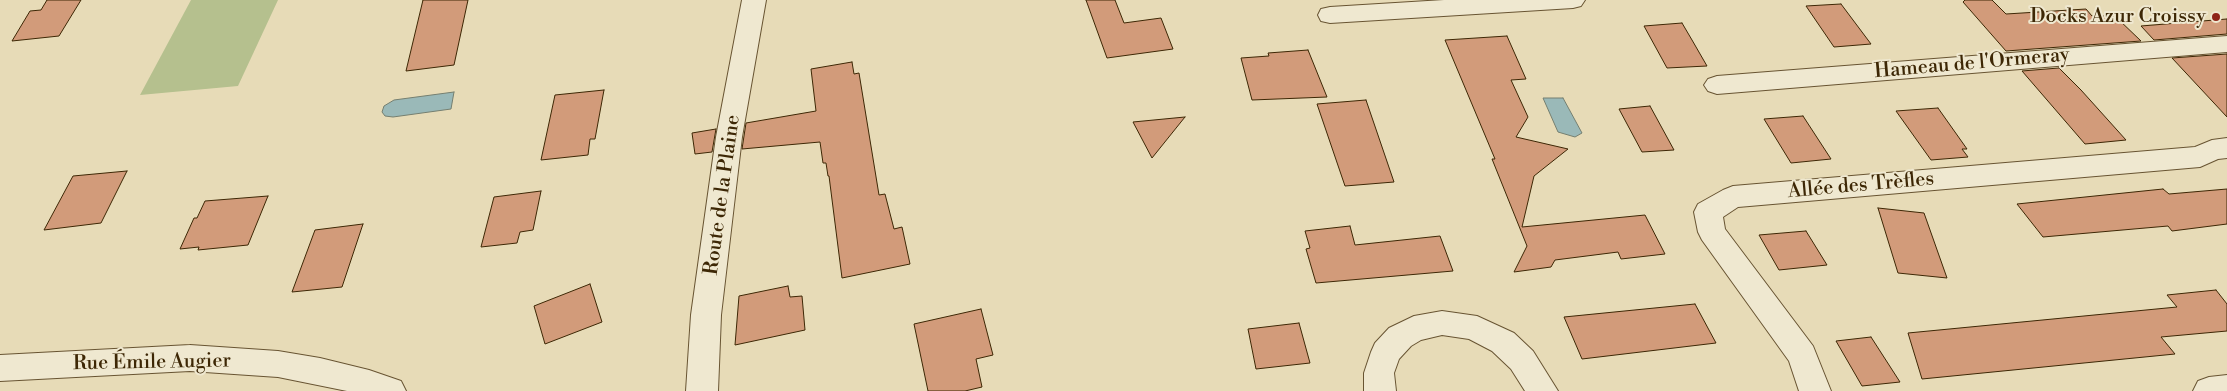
<!DOCTYPE html>
<meta charset="utf-8">
<style>
body{margin:0}
canvas{display:block;background:#e7dbb7}
</style>
<canvas width="2227" height="391"></canvas>
<script>
const context = document.querySelector('canvas').getContext('2d');
context.lineJoin = 'round';
function fill(path, color) {
  context.fillStyle = color;
  context.fill(path, 'evenodd');
}
function toPath(rows) {
  const path = new Path2D();
  for (const r of rows) {
    path.moveTo(r[0], r[1]);
    for (let i = 2; i < r.length; i += 2) path.lineTo(r[i], r[i + 1]);
  }
  return path;
}
function stroke(path, color, width, dash) {
  context.strokeStyle = color;
  context.lineWidth = width;
  context.lineCap = dash ? 'butt' : 'round';
  context.setLineDash(dash || []);
  context.stroke(path);
}
function drawText(font, color, halo, rows, align = 'center') {
  context.font = font + ' "Libre Bodoni",serif';
  context.lineWidth = 4;
  context.setLineDash([]);
  context.textBaseline = 'middle';
  context.strokeStyle = halo;
  context.fillStyle = color;
  for (const [text, x, y, turn = 0] of rows) {
    context.save();
    context.translate(x, y);
    context.rotate((+turn || 0) * Math.PI / 180);
    context.textAlign = isNaN(turn) ? turn : align;
    if (halo) context.strokeText(text, 0, 0);
    context.fillText(text, 0, 0);
    context.restore();
  }
}
fill(toPath([
 [191,0,278,0,238,86,140,95]
]), '#b5c08e');
const water = toPath([
 [454,92,451,109,393,117,385,116,382,112,384,106,394,100,454,92],
 [1563,98,1582,133,1575,137,1558,132,1543,98,1563,98]
]);
fill(water, '#9ab9b8');
stroke(water, '#757f70', 1);
const building = toPath([
 [47,0,81,0,59,36,12,41,30,11,41,10,47,0],
 [423,0,468,0,454,65,406,71,423,0],
 [1086,0,1115,0,1124,23,1161,18,1173,49,1107,58,1086,0],
 [1965,0,1992,0,2006,14,2086,9,2092,16,2110,16,2117,18,2141,41,2006,51,1963,2,1965,0],
 [1841,4,1871,44,1834,47,1806,6,1841,4],
 [2227,19,2227,34,2154,40,2141,26,2227,19],
 [1682,23,1692,40,1707,66,1667,68,1644,26,1682,23],
 [1507,36,1526,79,1511,80,1528,117,1516,137,1568,149,1534,176,1522,227,1645,215,1665,254,1621,259,1618,252,1555,260,1551,267,1514,272,1527,246,1492,159,1495,159,1445,40,1507,36],
 [1308,50,1327,97,1252,100,1241,58,1269,56,1268,53,1308,50],
 [2227,54,2227,117,2172,58,2227,54],
 [852,62,854,74,859,73,879,195,885,194,894,229,902,227,910,264,842,278,829,176,828,176,826,163,823,163,820,142,742,149,746,123,816,111,811,69,852,62],
 [2059,68,2081,90,2126,140,2085,144,2022,71,2059,68],
 [604,90,595,139,590,139,588,155,541,160,555,95,604,90],
 [1366,100,1394,182,1345,186,1317,104,1366,100],
 [1650,106,1674,150,1642,152,1619,109,1650,106],
 [1938,108,1967,149,1962,149,1968,157,1931,160,1896,111,1938,108],
 [1803,116,1831,159,1791,163,1764,119,1803,116],
 [1185,117,1152,158,1133,122,1185,117],
 [716,129,712,152,695,154,692,133,716,129],
 [127,171,101,223,44,230,73,176,127,171],
 [2163,189,2169,194,2227,189,2227,224,2172,231,2168,226,2043,237,2017,204,2163,189],
 [541,191,533,230,520,232,517,243,481,247,494,197,541,191],
 [268,196,248,245,198,250,199,247,180,249,194,218,197,218,205,201,268,196],
 [1878,208,1924,213,1947,278,1898,273,1878,208],
 [363,224,342,287,292,292,315,230,363,224],
 [1350,226,1355,245,1440,236,1453,271,1316,283,1306,249,1310,248,1305,231,1350,226],
 [1806,231,1827,265,1779,270,1759,235,1806,231],
 [590,284,602,322,545,344,534,306,590,284],
 [788,286,790,297,802,296,805,330,735,345,739,296,788,286],
 [2216,290,2227,304,2227,331,2161,337,2175,354,1922,379,1908,333,2177,307,2167,295,2216,290],
 [1695,304,1716,343,1582,359,1564,317,1695,304],
 [981,309,993,355,976,359,982,387,965,391,928,391,914,324,981,309],
 [1299,323,1310,363,1256,369,1248,329,1299,323],
 [1871,337,1900,382,1862,386,1836,341,1871,337]
]);
fill(building, '#d29b7a');
stroke(building, '#3d2705', 1);
const minor = toPath([
 [742,0,766,0,742,137,721,315,718,391,686,391,691,315,716,137,742,0],
 [1444,0,1585,0,1581,6,1573,8,1330,23,1321,21,1318,15,1321,9,1330,7,1444,0],
 [2227,36,2227,52,1717,94,1708,91,1704,85,1708,79,1717,76,2227,36],
 [2227,138,2227,158,2218,159,2200,167,1738,207,1723,217,1725,229,1813,346,1831,391,1799,391,1789,361,1702,240,1698,232,1694,212,1698,204,1723,190,1733,186,2195,147,2212,140,2227,138],
 [1442,311,1477,316,1514,333,1533,351,1558,391,1525,391,1511,369,1492,351,1469,339,1442,335,1421,340,1411,346,1399,359,1394,373,1396,391,1364,391,1364,373,1371,352,1375,343,1389,328,1414,316,1442,311],
 [190,345,278,351,320,358,369,370,401,381,406,391,347,391,278,377,190,371,0,381,0,355,190,345],
 [2227,375,2227,391,2193,391,2198,381,2209,377,2227,375]
]);
stroke(minor, '#685432', 2);
fill(minor, '#efe8d0');
for (const [x, y, r, color] of [
 [2216,17,5,"#8f2418"]
]) {
  const dot = new Path2D();
  dot.arc(x, y, r, 0, 2 * Math.PI);
  context.fillStyle = color;
  context.fill(dot);
  stroke(dot, '#efe8d0', 2);
}
drawText('20px', '#3d2705', '#efe8d0', [
 ["Docks Azur Croissy",2206,17]
], 'right');
drawText('20px', '#3d2705', '#efe8d0', [
 ["Hameau de l'Ormeray",1972,64,-5],
 ["Allée des Trèfles",1861,186,-5],
 ["Route de la Plaine",723,195,-82],
 ["Rue Émile Augier",152,363,-1]
]);
</script>
